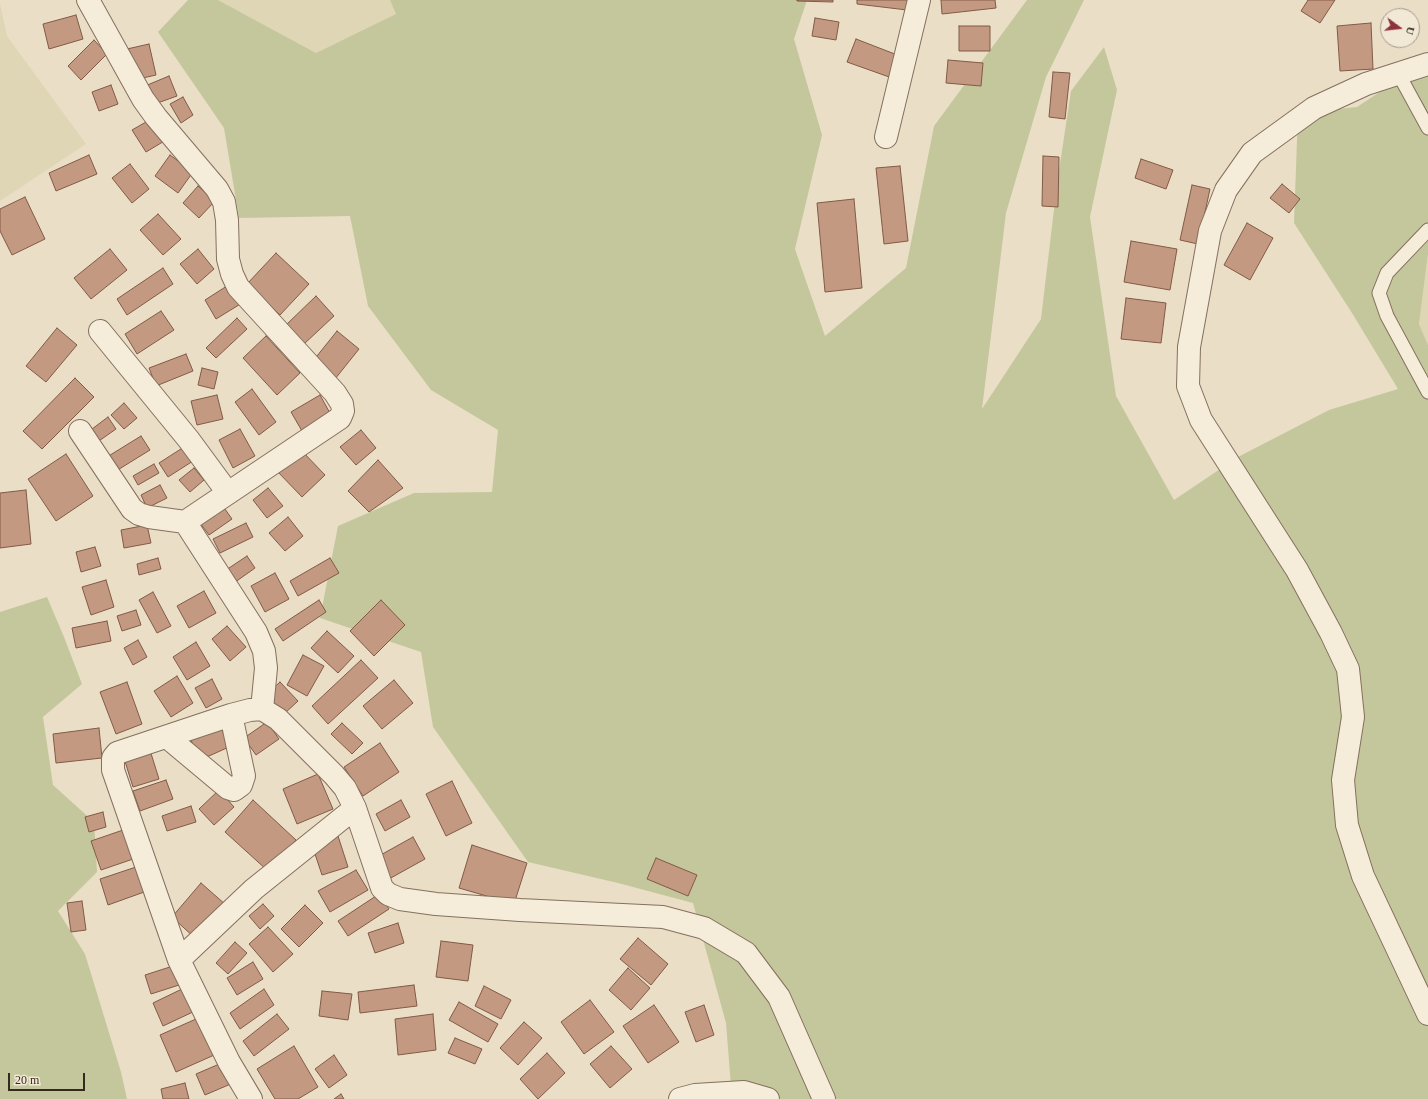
<!DOCTYPE html>
<style>
body{margin:0}
#map{position:relative;width:1428px;height:1099px;overflow:hidden;background:#eadec7;font-family:"Times New Roman",serif}
canvas{display:block}
.north{position:absolute;left:1380px;top:8px;width:40px;height:40px;box-sizing:border-box;background:#f2e8d6;border:1px solid #a79c8d;border-radius:50%;rotate:105deg;font-size:11px;font-weight:700;line-height:16px;text-align:center;color:#362a20}
.north::after{content:'';display:block;margin:auto;width:14px;height:18px;background:#8d343a;clip-path:polygon(50% 0,100% 100%,50% 72%,0 100%)}
.scale{position:absolute;left:8px;top:1073px;width:77px;height:18px;box-sizing:border-box;border:2px solid #362a20;border-top:0;padding-left:5px;font-size:12px;line-height:14px;white-space:nowrap;color:#362a20;-webkit-text-stroke:3px #f2e8d6;paint-order:stroke}
</style>
<div id="map">
<canvas width="1428" height="1099"></canvas>
<div class="north">U</div>
<div class="scale">20 m</div>
</div>
<script>
const context = document.querySelector('canvas').getContext('2d');
context.lineJoin = 'round';
function fill(path, color) {
  context.fillStyle = color;
  context.fill(path, 'evenodd');
}
function toPath(rows) {
  const path = new Path2D();
  for (const r of rows) {
    path.moveTo(r[0], r[1]);
    for (let i = 2; i < r.length; i += 2) path.lineTo(r[i], r[i + 1]);
  }
  return path;
}
function stroke(path, color, width, dash) {
  context.strokeStyle = color;
  context.lineWidth = width;
  context.lineCap = dash ? 'butt' : 'round';
  context.setLineDash(dash || []);
  context.stroke(path);
}
fill(toPath([
 [218,0,390,0,397,14,316,53],
 [0,4,7,36,86,144,0,201],
 [1428,254,1428,345,1419,324]
]), '#dfd6b5');
fill(toPath([
 [188,0,218,0,316,53,396,14,390,0,807,0,794,39,822,135,795,249,825,336,906,268,934,126,1027,0,1084,0,1046,77,1006,213,982,409,1041,319,1057,184,1071,91,1104,47,1117,90,1090,217,1116,396,1174,500,1238,457,1329,410,1398,389,1352,313,1294,223,1298,113,1357,107,1422,64,1428,63,1428,254,1419,324,1428,345,1428,1099,732,1099,726,1023,693,903,618,883,528,862,433,727,421,652,320,618,338,526,414,493,492,492,498,430,431,390,368,306,350,216,239,218,224,128,158,32],
 [47,597,64,637,82,684,43,717,53,785,94,822,97,872,58,911,85,954,121,1072,127,1099,0,1099,0,612]
]), '#c4c79c');
const building = toPath([
 [797,0,833,0,833,2,797,1,797,0],
 [857,0,908,0,907,10,857,4,857,0],
 [941,0,995,0,996,8,942,14,941,0],
 [1308,0,1335,0,1320,23,1301,11,1308,0],
 [76,15,83,39,49,49,43,24,76,15],
 [815,18,839,22,836,40,812,36,815,18],
 [1371,23,1373,69,1340,71,1337,26,1371,23],
 [959,26,990,26,990,51,959,51,959,26],
 [856,39,900,56,892,78,847,62,856,39],
 [94,40,107,54,81,80,68,66,94,40],
 [149,44,156,75,134,80,127,49,149,44],
 [948,60,983,63,981,86,946,83,948,60],
 [1053,72,1070,73,1065,119,1049,117,1053,72],
 [169,76,177,96,152,105,145,86,169,76],
 [111,85,118,104,99,111,92,92,111,85],
 [183,97,193,115,181,123,170,104,183,97],
 [153,118,166,140,146,152,132,130,153,118],
 [89,155,97,174,56,191,49,173,89,155],
 [170,155,193,172,178,193,155,176,170,155],
 [1043,156,1059,157,1058,207,1042,206,1043,156],
 [1141,159,1173,170,1166,189,1135,178,1141,159],
 [130,164,149,189,132,203,112,178,130,164],
 [900,166,908,241,884,244,876,168,900,166],
 [1282,184,1300,199,1289,213,1270,198,1282,184],
 [1192,185,1210,189,1198,244,1180,240,1192,185],
 [198,186,215,201,199,218,183,203,198,186],
 [25,197,45,239,12,255,0,231,0,209,25,197],
 [854,199,862,288,825,292,817,203,854,199],
 [158,214,181,239,163,255,140,230,158,214],
 [1247,223,1273,238,1250,280,1224,265,1247,223],
 [1131,241,1177,249,1170,290,1124,282,1131,241],
 [110,249,127,270,91,299,74,278,110,249],
 [198,249,214,269,197,284,180,264,198,249],
 [276,253,309,284,280,315,247,284,276,253],
 [163,268,173,284,127,315,117,299,163,268],
 [230,284,242,303,216,319,205,300,230,284],
 [316,296,334,316,304,344,286,325,316,296],
 [1126,298,1166,303,1161,343,1121,339,1126,298],
 [161,311,174,330,137,354,125,334,161,311],
 [237,318,247,329,216,358,206,348,237,318],
 [57,328,77,345,46,382,26,366,57,328],
 [337,331,359,349,335,379,313,361,337,331],
 [266,336,300,373,277,395,243,358,266,336],
 [186,354,193,371,156,386,149,368,186,354],
 [202,368,218,372,214,389,198,385,202,368],
 [75,378,94,397,42,449,23,431,75,378],
 [252,389,276,422,259,435,235,402,252,389],
 [217,395,223,419,197,425,191,401,217,395],
 [320,395,331,415,302,431,291,412,320,395],
 [124,403,137,418,124,429,111,415,124,403],
 [108,417,116,429,96,443,88,432,108,417],
 [240,429,255,456,233,468,219,440,240,429],
 [361,430,376,448,356,465,340,447,361,430],
 [141,436,150,450,116,471,107,457,141,436],
 [184,447,193,461,168,477,159,463,184,447],
 [300,449,325,475,302,497,277,471,300,449],
 [66,454,93,496,56,521,28,479,66,454],
 [378,460,403,488,369,512,348,491,378,460],
 [154,464,159,473,138,485,133,476,154,464],
 [194,468,204,480,190,492,179,480,194,468],
 [160,485,167,498,147,508,141,495,160,485],
 [268,488,283,506,267,518,253,500,268,488],
 [26,490,31,544,0,548,0,493,26,490],
 [220,502,232,519,209,535,197,519,220,502],
 [288,517,303,536,285,551,269,533,288,517],
 [246,523,253,537,220,553,213,539,246,523],
 [147,525,151,543,124,548,121,530,147,525],
 [95,547,101,566,81,572,76,552,95,547],
 [247,556,255,568,231,585,223,572,247,556],
 [158,558,161,569,139,575,137,564,158,558],
 [330,558,339,573,298,596,290,581,330,558],
 [275,573,289,599,265,612,251,586,275,573],
 [106,580,114,607,91,615,82,587,106,580],
 [204,591,216,613,189,628,177,606,204,591],
 [153,592,171,626,157,633,139,600,153,592],
 [319,600,326,612,283,641,275,629,319,600],
 [381,600,405,625,374,656,350,631,381,600],
 [136,610,141,625,122,631,117,616,136,610],
 [107,621,111,641,76,648,72,628,107,621],
 [227,626,246,647,230,661,212,639,227,626],
 [327,631,354,656,338,673,311,648,327,631],
 [138,640,147,657,133,665,124,648,138,640],
 [196,642,210,666,187,680,173,657,196,642],
 [303,655,324,666,307,696,287,685,303,655],
 [361,660,378,678,328,724,312,706,361,660],
 [177,676,193,703,171,717,154,691,177,676],
 [212,679,222,699,206,708,195,688,212,679],
 [394,680,413,703,382,729,363,706,394,680],
 [127,682,142,724,116,734,100,692,127,682],
 [280,682,298,701,284,714,266,695,280,682],
 [267,722,279,739,256,755,244,738,267,722],
 [342,723,363,743,352,754,331,734,342,723],
 [220,724,229,747,200,760,190,738,220,724],
 [99,728,102,758,56,763,53,734,99,728],
 [380,743,399,772,363,796,344,767,380,743],
 [149,747,159,779,133,787,123,755,149,747],
 [318,774,333,809,297,824,283,789,318,774],
 [166,780,173,799,140,811,133,791,166,780],
 [452,781,472,823,446,836,426,794,452,781],
 [219,790,234,807,214,825,199,809,219,790],
 [253,800,296,840,268,871,225,832,253,800],
 [401,800,410,817,385,831,376,814,401,800],
 [191,806,196,822,167,831,162,816,191,806],
 [103,812,106,827,89,832,85,817,103,812],
 [129,828,139,857,101,870,91,841,129,828],
 [338,836,348,867,322,875,312,845,338,836],
 [413,837,425,859,389,879,377,857,413,837],
 [472,845,527,863,514,904,459,888,472,845],
 [656,858,697,875,688,896,647,879,656,858],
 [139,866,147,891,108,905,100,879,139,866],
 [356,870,368,890,330,912,318,891,356,870],
 [201,883,226,905,196,939,172,917,201,883],
 [379,894,389,909,348,936,338,921,379,894],
 [82,901,86,930,71,932,67,903,82,901],
 [263,904,274,916,260,929,249,916,263,904],
 [305,905,323,923,299,947,281,929,305,905],
 [398,923,404,943,375,953,368,933,398,923],
 [268,927,293,954,273,972,249,944,268,927],
 [638,938,668,964,651,985,620,959,638,938],
 [441,941,473,945,468,981,436,977,441,941],
 [235,942,247,953,228,974,216,963,235,942],
 [253,962,263,979,237,995,227,978,253,962],
 [173,966,179,985,151,994,145,975,173,966],
 [628,968,650,988,631,1010,609,990,628,968],
 [414,985,417,1006,360,1013,358,992,414,985],
 [484,986,511,1000,501,1019,475,1006,484,986],
 [184,988,195,1011,163,1026,153,1003,184,988],
 [264,989,274,1005,240,1029,230,1013,264,989],
 [322,991,352,994,348,1020,319,1016,322,991],
 [590,1000,614,1032,584,1054,561,1022,590,1000],
 [459,1002,498,1024,488,1042,449,1020,459,1002],
 [654,1005,679,1042,648,1063,623,1026,654,1005],
 [704,1005,714,1035,696,1042,685,1012,704,1005],
 [277,1014,289,1029,254,1056,243,1041,277,1014],
 [433,1014,436,1050,398,1055,395,1019,433,1014],
 [205,1015,221,1052,176,1072,160,1035,205,1015],
 [524,1022,542,1038,518,1065,500,1048,524,1022],
 [455,1038,482,1049,475,1064,448,1053,455,1038],
 [294,1046,318,1087,298,1099,275,1099,257,1069,294,1046],
 [611,1046,632,1069,610,1088,590,1064,611,1046],
 [547,1053,565,1073,538,1099,520,1079,547,1053],
 [334,1055,347,1075,329,1088,315,1069,334,1055],
 [224,1062,233,1083,205,1095,196,1074,224,1062],
 [185,1083,189,1099,163,1099,161,1089,185,1083],
 [341,1094,344,1099,334,1099,341,1094]
]);
fill(building, '#c49981');
stroke(building, '#815a46', 1);
const service = toPath([
 [1398,73,1428,128],
 [1428,230,1387,273,1379,293,1387,316,1428,392]
]);
const minor = toPath([
 [88,0,143,99,156,117,217,189,224,202,227,220,228,259,232,274,238,287,335,393,342,404,343,411,340,418,185,522],
 [1428,64,1366,84,1314,108,1252,153,1226,190,1210,231,1189,347,1188,386,1201,420,1297,570,1331,633,1348,669,1353,717,1343,780,1347,825,1363,876,1428,1014],
 [886,137,919,0],
 [100,331,189,440,228,493],
 [80,431,132,509,139,514,149,517,185,522,256,632,264,651,266,668,262,709],
 [167,737,228,788,234,790,241,785,244,776,231,715],
 [179,960,254,889,355,808],
 [251,1099,229,1062,179,960,113,770,113,758,117,753,231,715,250,710,262,709,278,719,334,775,345,788,355,808,382,888,388,894,400,899,436,904,520,910,663,917,704,928,746,953,779,997,824,1099],
 [680,1099,695,1095,744,1092,768,1099]
]);
stroke(service, '#84705e', 15);
stroke(minor, '#84705e', 24);
stroke(service, '#f6ecda', 13);
stroke(minor, '#f6ecda', 22);
</script>
